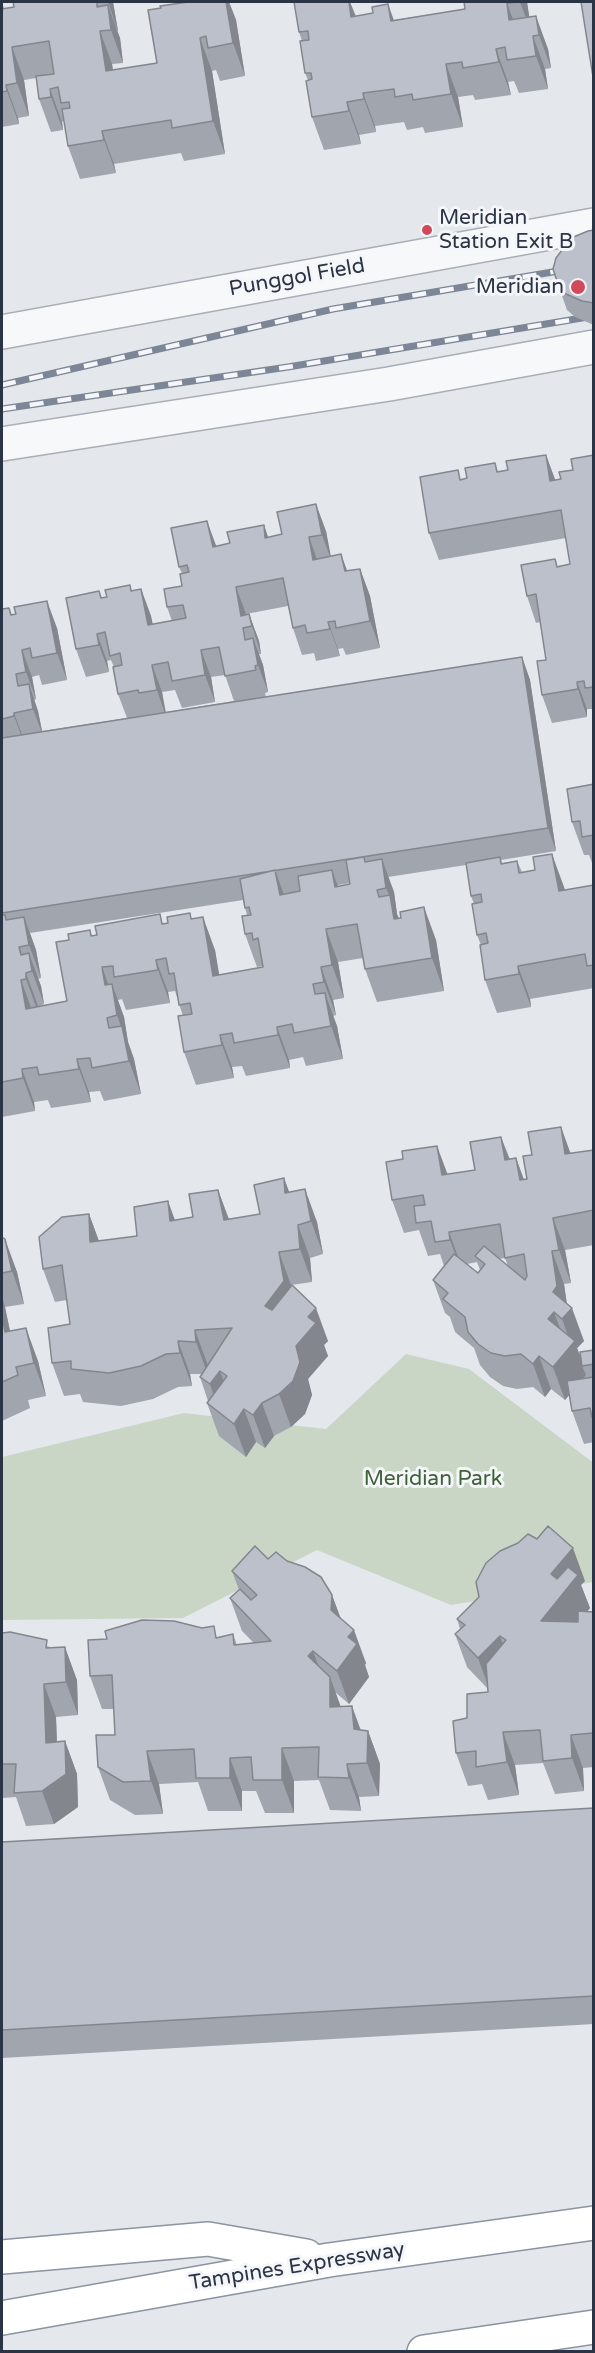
<!DOCTYPE html>
<style>
body{margin:0}
#map{position:relative;width:595px;height:2353px;overflow:hidden;background:#e4e7ec;font-family:"Varela Round",sans-serif}
canvas{display:block}
.frame{position:absolute;inset:0;border:3px solid #2b3445;pointer-events:none}
</style>
<div id="map">
<canvas width="595" height="2353"></canvas>
<div class="frame"></div>
</div>
<script>
const context = document.querySelector('canvas').getContext('2d');
context.lineJoin = 'round';
function fill(path, color) {
  context.fillStyle = color;
  context.fill(path, 'evenodd');
}
function toPath(rows) {
  const path = new Path2D();
  for (const r of rows) {
    path.moveTo(r[0], r[1]);
    for (let i = 2; i < r.length; i += 2) path.lineTo(r[i], r[i + 1]);
  }
  return path;
}
function stroke(path, color, width, dash) {
  context.strokeStyle = color;
  context.lineWidth = width;
  context.lineCap = dash ? 'butt' : 'round';
  context.setLineDash(dash || []);
  context.stroke(path);
}
function drawText(font, color, halo, rows, align = 'center') {
  context.font = font + ' "Varela Round",sans-serif';
  context.lineWidth = 6;
  context.setLineDash([]);
  context.textBaseline = 'middle';
  context.strokeStyle = halo;
  context.fillStyle = color;
  for (const [text, x, y, turn = 0] of rows) {
    context.save();
    context.translate(x, y);
    context.rotate((+turn || 0) * Math.PI / 180);
    context.textAlign = isNaN(turn) ? turn : align;
    if (halo) context.strokeText(text, 0, 0);
    context.fillText(text, 0, 0);
    context.restore();
  }
}
fill(toPath([
 [406,1354,469,1369,591,1461,593,1461,593,1582,451,1605,317,1550,183,1618,2,1620,2,1457,184,1413,326,1429]
]), '#c9d6c5');
const tertiary = toPath([
 [2,332,594,225],
 [2,444,389,384,594,347]
]);
const motorway = toPath([
 [2,2257,208,2239,306,2256],
 [2,2318,329,2260,594,2223],
 [424,2352,594,2327]
]);
stroke(tertiary, '#a9aeb7', 36);
stroke(motorway, '#8b94a3', 36);
stroke(tertiary, '#f7f8fa', 33);
stroke(motorway, '#fff', 33);
const rail = toPath([
 [2,385,333,309,594,265],
 [2,409,288,367,594,316]
]);
stroke(rail, '#7d8696', 7);
stroke(rail, '#f4f6f9', 4.5, [14]);
fill(toPath([
 [2,2,4,8,14,7,13,2,113,2,118,31,117,31,120,38,123,63,112,64,113,70,157,63,161,8,188,2,229,2,236,20,245,76,220,81,216,70,212,71,225,154,184,161,181,153,114,164,116,173,80,179,68,146,64,121,62,122,63,130,51,132,39,99,36,78,24,80,29,116,18,118,19,124,2,127],
 [294,2,350,2,356,16,394,20,465,9,464,2,527,2,529,17,548,49,551,68,545,69,548,89,519,93,514,81,508,82,511,95,475,100,473,95,458,97,463,127,425,133,423,127,407,130,404,122,375,126,376,132,359,135,361,144,324,150,312,117,308,80,305,73,302,41,299,32],
 [594,230,594,325,575,317,567,310,559,287],
 [546,455,555,480,561,479,594,455,594,713,592,709,587,709,587,717,552,723,542,695,546,660,540,622,536,623,527,596,558,566,570,564,566,538,439,560,429,533,461,480,467,478,495,463,498,472,508,470],
 [264,525,268,537,326,531,330,557,347,571,360,569,370,596,380,648,346,655,343,648,338,649,340,656,316,661,314,653,302,655,293,628,288,606,246,614,249,614,259,641,261,654,259,654,263,665,268,692,265,693,266,697,522,657,530,680,556,851,501,860,502,863,517,861,522,872,564,887,565,890,594,885,594,988,530,999,531,1007,497,1013,485,980,481,945,477,935,474,904,471,896,466,865,388,877,394,892,397,914,399,918,436,940,444,991,377,1002,365,969,363,958,338,962,344,998,333,1000,336,1015,333,1016,337,1026,343,1059,306,1066,303,1057,289,1060,290,1068,246,1076,242,1066,232,1067,234,1078,196,1085,184,1052,183,1016,175,991,168,992,170,1003,126,1010,122,999,118,1000,124,1017,128,1042,134,1059,141,1094,104,1101,100,1091,89,1092,91,1102,51,1108,48,1100,34,1102,35,1111,2,1117,2,738,3,737,2,732,2,609,9,608,12,615,57,628,67,680,42,685,39,675,32,677,36,699,34,700,38,711,42,731,127,718,118,694,114,667,111,660,107,661,109,672,86,677,76,649,99,591,102,598,107,597,130,585,132,591,141,589,151,616,153,625,172,621,167,607,182,586,182,573,179,567,216,546,230,543],
 [225,675,234,701,166,712,162,692,175,690,182,708,215,702,211,677],
 [350,883,350,884,338,887,338,885],
 [243,900,247,915,245,934,257,967,262,966,263,967,219,975,215,950,192,919,92,936,90,930,69,940,67,1001,38,1007,44,1004,41,986,38,979,41,978,36,950,30,933],
 [594,784,594,868,589,855,584,855,572,822],
 [561,1127,570,1154,594,1150,594,1245,565,1250,571,1283,564,1284,567,1304,584,1341,577,1348,581,1359,594,1350,594,1442,584,1444,572,1411,569,1395,565,1400,551,1389,545,1397,533,1387,517,1389,503,1386,490,1377,480,1365,474,1348,455,1332,450,1317,445,1313,433,1280,444,1266,440,1254,428,1256,419,1230,404,1233,392,1200,448,1174,475,1170,501,1137,510,1159,516,1158,524,1180,527,1179,532,1155],
 [505,1258,508,1266,499,1259],
 [477,1262,480,1270,478,1273,467,1264],
 [284,1178,289,1192,317,1222,323,1254,310,1258,312,1282,291,1285,328,1341,324,1345,328,1356,308,1379,312,1395,305,1414,291,1427,274,1436,265,1448,256,1442,246,1457,219,1436,207,1403,208,1401,200,1377,202,1374,190,1374,192,1386,178,1387,153,1399,121,1406,83,1402,80,1394,64,1396,52,1363,70,1324,67,1300,55,1302,43,1269,89,1214,99,1241,137,1236,175,1220,193,1217,218,1190,229,1219,260,1214],
 [2,1237,17,1272,24,1304,5,1307,10,1331,38,1361,46,1396,28,1400,30,1408,2,1421],
 [268,1559,332,1595,341,1619,366,1663,365,1665,369,1677,349,1704,335,1692,340,1706,360,1730,368,1731,380,1764,379,1796,359,1797,361,1811,330,1810,319,1780,294,1781,294,1813,265,1813,256,1791,242,1791,242,1811,208,1811,198,1782,159,1784,163,1814,135,1815,110,1800,98,1767,115,1735,114,1709,102,1709,90,1676,218,1637,233,1634,237,1645,254,1643,242,1631,230,1598,239,1590,232,1571],
 [585,1581,581,1585,590,1608,587,1612,594,1612,594,1767,583,1768,584,1791,555,1794,543,1763,515,1765,519,1795,488,1800,482,1784,468,1786,456,1753,467,1718,488,1692,488,1689,467,1667,455,1634,460,1629,457,1619],
 [2,1633,50,1647,77,1680,78,1715,56,1717,57,1742,65,1741,77,1774,78,1807,54,1824,26,1826,16,1797,2,1798],
 [594,1808,594,2024,2,2058,2,1842]
]), '#a1a5ae');
fill(toPath([
 [108,2,113,2,118,31],
 [226,2,229,2,236,20,245,76,233,43],
 [349,2,350,2,360,29,351,17],
 [520,2,527,2,532,34],
 [507,3,519,36,509,20],
 [388,4,400,37,391,21],
 [108,5,120,38,123,63,111,30],
 [536,16,548,49,551,68,539,35],
 [100,31,112,64,118,104,106,71],
 [533,36,545,69,548,89,536,56],
 [200,38,212,71,225,154,213,121],
 [12,47,24,80,29,116,17,83],
 [496,49,508,82,511,95,499,62],
 [446,64,458,97,463,127,451,94],
 [6,85,18,118,19,124,7,91],
 [50,89,62,122,63,130,51,97],
 [363,93,375,126,376,132,364,99],
 [347,102,359,135,361,144,349,111],
 [102,131,114,164,116,173,104,140],
 [546,455,556,482,550,481],
 [316,504,326,531,332,562,322,535],
 [207,521,217,548,213,547],
 [264,525,273,552,265,538],
 [309,537,319,565,313,560],
 [341,554,351,581,345,571],
 [360,569,370,596,380,648,370,621],
 [236,587,246,614,241,616],
 [141,589,151,616,158,653,148,625],
 [47,601,57,628,67,680,57,653],
 [249,614,259,641,261,654,252,626],
 [328,622,338,649,340,656,330,629],
 [97,634,107,661,109,672,99,645],
 [253,638,263,665,268,692,258,665],
 [22,650,32,677,36,699,26,672],
 [201,650,211,677,215,702,205,675],
 [522,657,530,680,556,851,548,828],
 [152,665,162,692,166,717,157,690],
 [577,682,587,709,587,717,578,689],
 [29,684,38,711,43,736,33,709],
 [14,713,24,740,24,743,14,716],
 [552,854,564,887,571,924,559,891],
 [382,859,394,892,397,914,402,928,394,919,392,902,386,888],
 [275,870,287,903,280,895],
 [332,870,344,903,335,887],
 [424,907,436,940,444,991,432,958],
 [24,917,36,950,41,978,29,945],
 [203,917,215,950,225,1009,213,976],
 [326,929,338,962,344,998,332,965],
 [29,953,41,986,44,1004,32,971],
 [156,960,168,992,170,1003,158,970],
 [518,966,530,999,531,1007,519,974],
 [102,967,114,1000,105,985],
 [321,967,333,1000,336,1015,324,982],
 [26,973,38,1006,38,1012,26,979],
 [21,980,33,1013,26,1009],
 [112,984,124,1017,128,1042,134,1059,141,1094,129,1061,123,1032,117,1015],
 [325,993,337,1026,343,1059,331,1026],
 [277,1027,289,1060,290,1068,278,1035],
 [220,1035,232,1067,234,1078,222,1045],
 [77,1059,89,1092,91,1102,79,1069],
 [22,1069,34,1102,35,1111,23,1078],
 [561,1127,573,1160,565,1154],
 [501,1137,513,1170,505,1160],
 [437,1146,449,1178,442,1175],
 [516,1158,528,1191,520,1180],
 [284,1178,296,1211,285,1193],
 [305,1189,317,1222,323,1254,311,1221],
 [218,1190,230,1223,224,1220],
 [168,1201,180,1234,170,1221],
 [89,1214,101,1247,90,1242],
 [553,1218,565,1250,571,1283,559,1250],
 [298,1225,310,1258,312,1282,300,1249],
 [449,1232,461,1265,462,1273,450,1240],
 [5,1239,17,1272,24,1304,12,1271],
 [552,1251,564,1284,568,1312,572,1308,584,1341,577,1348,584,1365,582,1366,586,1375,565,1400,553,1367,571,1345,553,1292],
 [279,1252,291,1285,296,1314,277,1339,265,1306],
 [2,1296,5,1307,17,1365,5,1332,2,1315],
 [316,1308,328,1341,324,1345,328,1356,308,1379,312,1395,305,1414,291,1427,279,1394,296,1346,308,1317],
 [554,1312,566,1345,548,1319],
 [26,1328,38,1361,46,1396,34,1363],
 [195,1330,207,1363,208,1375,196,1342],
 [178,1341,190,1374,192,1386,180,1353],
 [539,1356,551,1389,545,1397,533,1364],
 [220,1371,232,1404,220,1414,210,1384],
 [262,1403,274,1436,265,1448,253,1415],
 [244,1409,256,1442,246,1457,234,1424],
 [573,1548,585,1581,581,1585,590,1608,553,1654,541,1621,551,1574],
 [332,1595,344,1628,331,1610],
 [354,1630,366,1663,365,1665,369,1677,349,1704,337,1671,348,1637],
 [500,1636,512,1669,490,1691,478,1658],
 [65,1647,77,1680,78,1715,66,1682],
 [313,1651,325,1684,308,1656],
 [330,1677,342,1710,330,1707],
 [44,1684,56,1717,58,1776,46,1743],
 [352,1706,364,1739,354,1729],
 [368,1731,380,1764,379,1796,367,1763],
 [503,1732,515,1765,519,1795,507,1762],
 [571,1735,583,1768,584,1791,572,1758],
 [65,1741,77,1774,78,1807,54,1824,42,1791],
 [282,1748,294,1781,294,1813,282,1780],
 [147,1751,159,1784,163,1814,151,1781],
 [230,1758,242,1791,242,1811,230,1778],
 [347,1764,359,1797,361,1811,349,1778]
]), '#83868d');
const building = toPath([
 [13,2,97,2,97,7,108,5,111,30,100,31,106,71,157,63,148,10,161,8,160,6,188,2,226,2,233,43,208,48,206,36,200,38,213,121,172,128,171,120,102,131,104,140,68,146,62,109,70,108,69,102,61,103,58,87,50,89,51,97,39,99,36,76,54,74,49,41,12,47,17,83,6,85,7,91,2,92,2,9,14,7,13,2],
 [294,2,349,2,351,17,373,13,372,7,388,4,391,21,465,9,464,2,518,2,507,3,509,20,536,16,539,35,533,36,536,56,507,60,505,47,496,49,499,62,463,68,462,62,446,64,451,94,413,100,412,94,395,97,394,89,363,93,364,99,347,102,349,111,312,117,306,81,312,79,311,73,305,73,300,41,309,40,308,31,299,32,294,2],
 [581,2,594,2,594,77,593,77,581,2],
 [594,230,594,303,582,301,566,294,559,287,553,269,556,258,571,238,588,231,594,230],
 [546,455,550,481,561,479,559,472,573,470,571,459,594,455,594,687,585,688,584,681,577,682,578,689,542,695,537,661,546,660,536,594,527,596,521,565,555,559,557,567,570,564,561,510,429,533,420,477,458,470,460,480,467,478,465,468,495,463,497,472,508,470,506,461,546,455],
 [316,504,322,535,309,537,313,560,341,554,345,571,360,569,370,621,336,628,335,621,328,622,330,629,307,633,305,625,293,628,283,578,236,587,241,616,249,614,252,626,243,628,245,640,253,638,258,665,255,666,256,670,225,676,219,647,201,650,205,675,172,681,168,662,152,665,157,690,139,693,138,690,118,694,113,667,122,665,120,653,110,656,105,632,97,634,99,645,76,649,66,598,99,591,101,598,107,597,105,590,130,585,131,591,141,589,148,625,186,618,183,605,167,607,164,589,182,586,180,574,189,572,187,565,179,567,171,528,207,521,213,547,230,543,227,532,264,525,265,538,282,534,277,512,316,504],
 [47,601,57,653,32,658,30,648,22,650,26,672,16,674,18,686,29,684,33,709,14,713,14,716,2,719,2,609,9,608,11,615,16,614,14,607,47,601],
 [522,657,548,828,2,913,2,738,522,657],
 [594,784,594,835,582,837,580,821,572,822,567,789,594,784],
 [552,854,559,891,594,885,594,965,587,966,585,954,518,966,519,974,485,980,480,945,488,943,486,933,477,935,472,904,482,902,481,894,471,896,466,863,500,857,501,864,517,861,519,873,535,870,533,857,552,854],
 [364,857,365,862,382,859,386,888,377,890,379,897,390,895,394,919,401,918,400,912,424,907,432,958,365,969,357,924,326,929,332,965,321,967,324,982,313,984,315,994,325,993,331,1026,294,1033,292,1024,277,1027,278,1035,234,1043,232,1033,220,1035,222,1045,184,1052,178,1016,192,1014,190,1003,179,1005,174,973,169,974,166,958,156,960,158,970,114,977,113,966,102,967,105,985,112,984,117,1015,107,1018,109,1028,122,1026,129,1061,92,1068,90,1058,77,1059,79,1069,39,1075,37,1067,22,1069,23,1078,2,1082,2,915,5,915,6,920,24,917,29,945,19,947,21,955,29,953,32,971,26,973,26,979,21,980,26,1009,67,1001,56,942,69,940,68,934,90,930,91,936,97,935,95,926,160,914,162,924,168,923,167,917,190,913,191,919,203,917,213,976,263,967,258,938,253,940,252,933,245,934,242,916,251,915,249,907,245,908,240,879,275,870,280,895,300,891,298,876,332,870,335,887,350,884,346,860,364,857],
 [561,1127,565,1154,594,1150,594,1210,553,1218,559,1250,552,1251,557,1286,553,1292,572,1308,562,1319,554,1312,548,1319,575,1341,553,1367,539,1356,533,1364,521,1354,505,1356,491,1353,478,1344,468,1332,465,1317,443,1299,448,1293,433,1280,454,1254,478,1273,485,1264,475,1256,484,1246,525,1280,527,1276,524,1254,505,1258,500,1224,449,1232,450,1240,435,1242,431,1221,416,1223,414,1206,425,1205,423,1195,392,1200,386,1162,403,1159,402,1151,437,1146,442,1175,475,1170,470,1142,501,1137,505,1160,516,1158,520,1180,527,1179,523,1156,532,1155,528,1132,561,1127],
 [284,1178,285,1193,305,1189,311,1221,298,1225,300,1249,279,1252,284,1281,265,1306,272,1310,292,1285,316,1308,308,1317,316,1323,296,1346,300,1362,293,1381,279,1394,262,1403,253,1415,244,1409,234,1424,207,1403,227,1376,220,1371,210,1384,200,1377,232,1328,195,1330,196,1342,178,1341,180,1353,166,1354,141,1366,109,1373,71,1369,71,1361,52,1363,48,1328,70,1324,62,1265,43,1269,39,1237,62,1217,89,1214,90,1242,137,1236,134,1207,168,1201,170,1221,193,1217,189,1194,218,1190,224,1220,260,1214,254,1185,284,1178],
 [2,1237,5,1239,12,1271,2,1273,2,1237],
 [2,1315,5,1332,26,1328,34,1363,16,1367,18,1375,2,1382,2,1315],
 [594,1350,594,1364,582,1366,580,1352,594,1350],
 [594,1377,594,1418,592,1417,590,1408,572,1411,567,1381,594,1377],
 [548,1526,573,1548,551,1574,557,1579,568,1567,578,1575,541,1621,578,1622,578,1611,594,1612,594,1751,593,1733,571,1735,572,1758,543,1761,540,1730,503,1732,507,1762,476,1767,476,1751,456,1753,453,1721,467,1718,467,1694,488,1692,486,1664,506,1640,500,1636,478,1658,455,1634,465,1625,457,1619,479,1597,476,1582,486,1563,500,1551,518,1543,528,1534,537,1539,548,1526],
 [255,1546,268,1559,276,1552,287,1561,305,1567,321,1577,332,1595,331,1610,354,1630,348,1637,357,1644,337,1671,313,1651,308,1656,330,1677,330,1707,352,1706,354,1729,368,1731,367,1763,347,1764,349,1778,318,1777,319,1747,282,1748,282,1780,253,1780,251,1757,230,1758,230,1778,196,1778,194,1749,147,1751,151,1781,123,1782,98,1767,96,1735,115,1735,112,1675,90,1676,88,1640,107,1639,105,1631,142,1620,174,1621,202,1628,214,1626,216,1638,233,1634,234,1645,271,1641,230,1598,240,1589,251,1600,257,1595,232,1571,255,1546],
 [10,1632,47,1640,46,1648,65,1647,66,1682,44,1684,46,1743,65,1741,66,1774,42,1791,14,1793,16,1764,2,1764,2,1633,10,1632],
 [594,1808,594,1996,2,2030,2,1842,594,1808]
]);
fill(building, '#bbc0ca');
stroke(building, '#83868d', 1.5);
for (const [x, y, r, color] of [
 [427,230,6,"#d1495b"],
 [578,287,8,"#d1495b"]
]) {
  const dot = new Path2D();
  dot.arc(x, y, r, 0, 2 * Math.PI);
  context.fillStyle = color;
  context.fill(dot);
  stroke(dot, '#f4f6f9', 2);
}
drawText('21px', '#2b3445', '#f4f6f9', [
 ["Meridian",439,218],
 ["Station Exit B",439,242],
 ["Meridian",564,287,"right"]
], 'left');
drawText('21px', '#2b3445', '#f4f6f9', [
 ["Punggol Field",297,278,-10],
 ["Tampines Expressway",297,2267,-9]
]);
drawText('21px', '#3f6138', '#f4f6f9', [
 ["Meridian Park",433,1479]
]);
</script>
